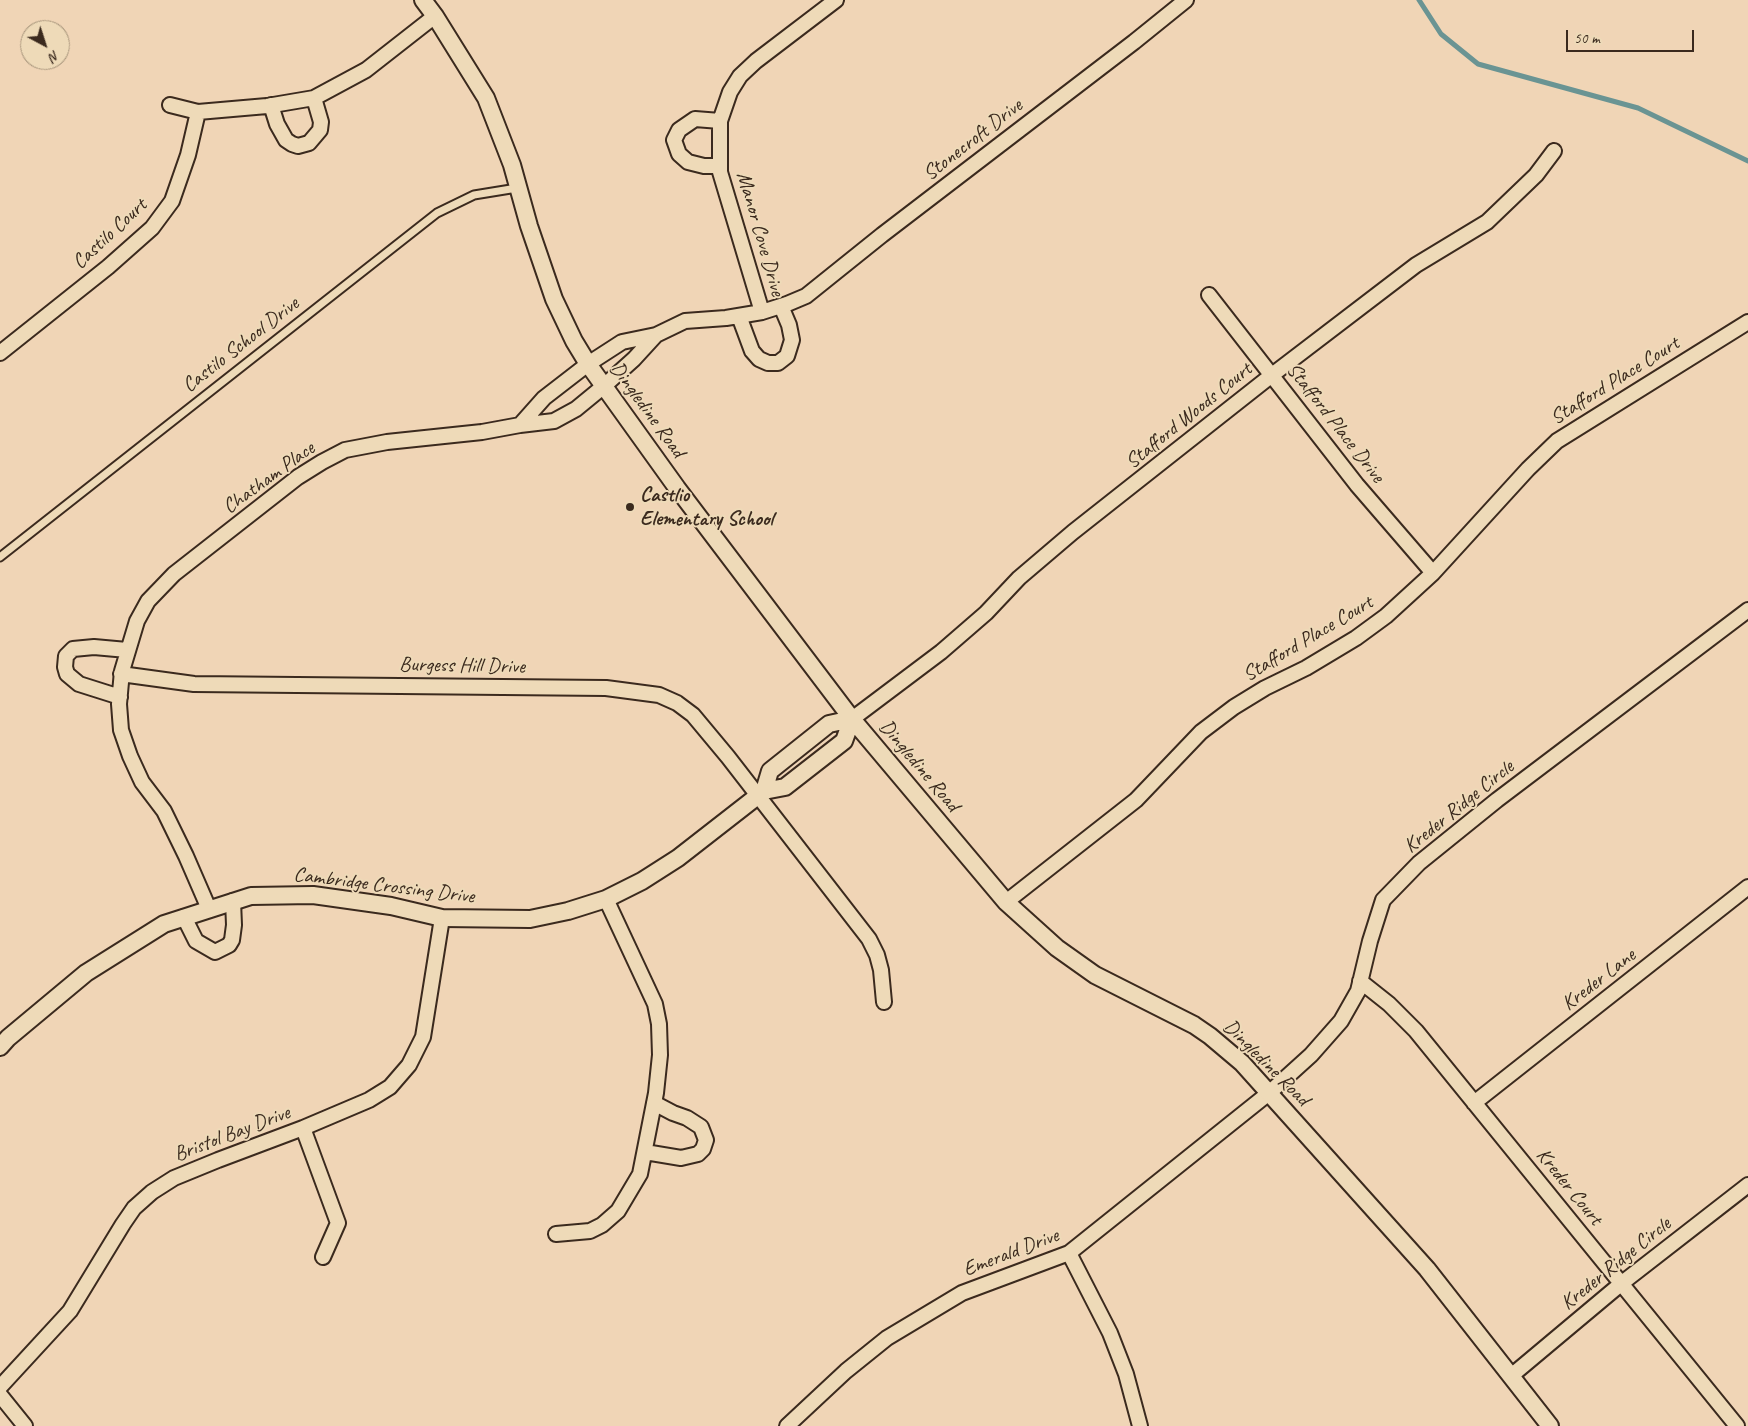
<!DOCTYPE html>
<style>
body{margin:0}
#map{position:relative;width:1748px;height:1426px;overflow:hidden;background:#f0d5b6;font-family:Caveat,sans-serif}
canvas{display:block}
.north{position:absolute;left:20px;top:20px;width:50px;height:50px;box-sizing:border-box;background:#eedab8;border:1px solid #a6947a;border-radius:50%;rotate:140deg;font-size:14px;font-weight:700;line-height:20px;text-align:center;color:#3b2a1e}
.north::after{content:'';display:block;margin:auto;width:18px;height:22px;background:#3b2a1e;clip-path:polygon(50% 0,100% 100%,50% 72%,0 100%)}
.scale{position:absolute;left:1566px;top:30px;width:128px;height:22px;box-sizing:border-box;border:2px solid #3b2a1e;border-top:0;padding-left:6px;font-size:15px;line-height:18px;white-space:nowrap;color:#3b2a1e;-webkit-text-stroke:4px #eedab8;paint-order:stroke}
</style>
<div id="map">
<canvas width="1748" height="1426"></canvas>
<div class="north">N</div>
<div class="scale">50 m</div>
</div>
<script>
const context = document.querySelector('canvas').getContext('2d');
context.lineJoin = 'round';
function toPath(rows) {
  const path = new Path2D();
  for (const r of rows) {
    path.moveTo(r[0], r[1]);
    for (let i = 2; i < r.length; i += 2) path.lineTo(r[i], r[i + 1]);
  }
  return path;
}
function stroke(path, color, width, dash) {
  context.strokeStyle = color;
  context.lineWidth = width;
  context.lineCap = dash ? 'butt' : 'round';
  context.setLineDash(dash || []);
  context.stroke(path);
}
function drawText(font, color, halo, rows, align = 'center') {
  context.font = font + ' Caveat,sans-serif';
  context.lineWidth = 4;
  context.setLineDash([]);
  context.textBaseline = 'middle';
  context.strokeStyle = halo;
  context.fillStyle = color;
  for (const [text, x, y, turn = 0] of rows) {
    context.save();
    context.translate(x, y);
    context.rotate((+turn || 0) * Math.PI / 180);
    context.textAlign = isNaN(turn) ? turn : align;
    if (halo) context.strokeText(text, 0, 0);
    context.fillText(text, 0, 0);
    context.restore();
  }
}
stroke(toPath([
 [1419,0,1441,34,1478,64,1638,108,1748,161]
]), '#6a9493', 5);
const service = toPath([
 [0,557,437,213,474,195,517,188]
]);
const minor = toPath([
 [170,105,198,112,267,106,314,98,366,70,435,16],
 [271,105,277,124,286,140,292,144,298,146,309,143,320,130,321,122,314,98],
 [720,121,695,119,679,130,674,140,679,154,688,162,704,166,720,166],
 [1209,295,1357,485,1433,573],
 [762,312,720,172,720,121,730,92,740,76,756,61,836,0],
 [739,316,752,351,759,359,768,363,778,363,787,356,792,340,789,325,781,306],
 [0,353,108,267,152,228,172,201,188,155,198,112],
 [520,425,544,398,588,364,622,342,656,335,685,321,726,318,762,312,787,304,806,296,882,235,1134,42,1186,0],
 [121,674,194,684,606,688,659,695,677,703,693,715,728,757,869,939,877,955,881,970,884,1002],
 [120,697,79,684,67,674,65,667,66,656,73,649,94,647,127,650],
 [852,719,941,652,986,613,1019,578,1073,532,1272,375,1416,265,1487,222,1536,175,1554,151],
 [1006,902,1136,800,1201,732,1234,707,1265,688,1306,668,1356,638,1386,616,1433,573,1528,469,1557,441,1748,322],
 [209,909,186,856,164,811,142,782,130,756,121,730,119,704,122,671,137,621,148,601,174,574,298,477,322,462,345,450,387,442,482,432,520,425,554,421,576,409,604,386,634,359,656,335],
 [184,917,196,941,215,952,229,945,232,940,234,925,233,901],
 [1360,981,1389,1004,1416,1031,1737,1426],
 [1474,1103,1748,887],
 [303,1128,338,1223,323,1257],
 [645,1152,681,1158,698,1154,703,1149,706,1140,701,1127,687,1118,673,1113,654,1103],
 [556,1234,590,1231,602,1225,618,1211,640,1174,656,1093,660,1055,659,1024,655,1004,606,899],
 [1069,1253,1110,1333,1126,1374,1140,1426],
 [1511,1376,1622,1283,1748,1185],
 [0,1387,70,1311,123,1224,134,1208,152,1192,174,1178,218,1160,303,1128,369,1100,390,1087,409,1065,423,1037,442,918],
 [0,1395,25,1426],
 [787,1426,846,1371,887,1338,962,1293,1069,1253,1269,1093,1311,1055,1341,1021,1358,991,1370,941,1383,900,1419,863,1497,800,1748,610]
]);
const tertiary = toPath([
 [423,0,435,16,486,98,512,165,529,226,554,299,574,341,588,364,677,488,852,719,1006,902,1057,948,1095,975,1194,1025,1210,1036,1242,1063,1427,1269,1550,1426],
 [764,791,770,771,829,724,852,719],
 [0,1047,8,1038,86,973,164,924,251,896,313,895,391,906,442,918,530,919,568,911,606,899,642,881,678,858,764,791,785,787,844,741,852,719]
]);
stroke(service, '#3b2a1e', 11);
stroke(minor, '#3b2a1e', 18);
stroke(tertiary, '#3b2a1e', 20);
stroke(service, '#eedab8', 7);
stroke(minor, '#eedab8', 14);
stroke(tertiary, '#eedab8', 16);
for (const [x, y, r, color] of [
 [630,507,5,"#3b2a1e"]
]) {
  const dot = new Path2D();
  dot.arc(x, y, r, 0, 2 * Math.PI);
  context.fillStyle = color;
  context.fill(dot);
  stroke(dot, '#eedab8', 2);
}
drawText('21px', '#3b2a1e', '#eedab8', [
 ["Stonecroft Drive",973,140,-38],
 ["Castilo Court",110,234,-43],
 ["Manor Cove Drive",760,234,74],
 ["Castilo School Drive",241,345,-38],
 ["Stafford Place Court",1615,381,-32],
 ["Dingledine Road",647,410,54],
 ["Stafford Woods Court",1189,416,-39],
 ["Stafford Place Drive",1335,423,52],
 ["Chatham Place",269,478,-36],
 ["Stafford Place Court",1308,639,-31],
 ["Burgess Hill Drive",462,666,1],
 ["Dingledine Road",919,766,50],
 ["Kreder Ridge Circle",1459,807,-39],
 ["Cambridge Crossing Drive",384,886,7],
 ["Kreder Lane",1599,980,-38],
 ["Dingledine Road",1266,1063,45],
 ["Bristol Bay Drive",232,1134,-21],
 ["Kreder Court",1569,1187,51],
 ["Emerald Drive",1011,1253,-21],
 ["Kreder Ridge Circle",1616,1264,-39]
]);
drawText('bold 21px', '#3b2a1e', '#eedab8', [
 ["Castlio",640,495],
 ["Elementary School",640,519]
], 'left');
</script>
